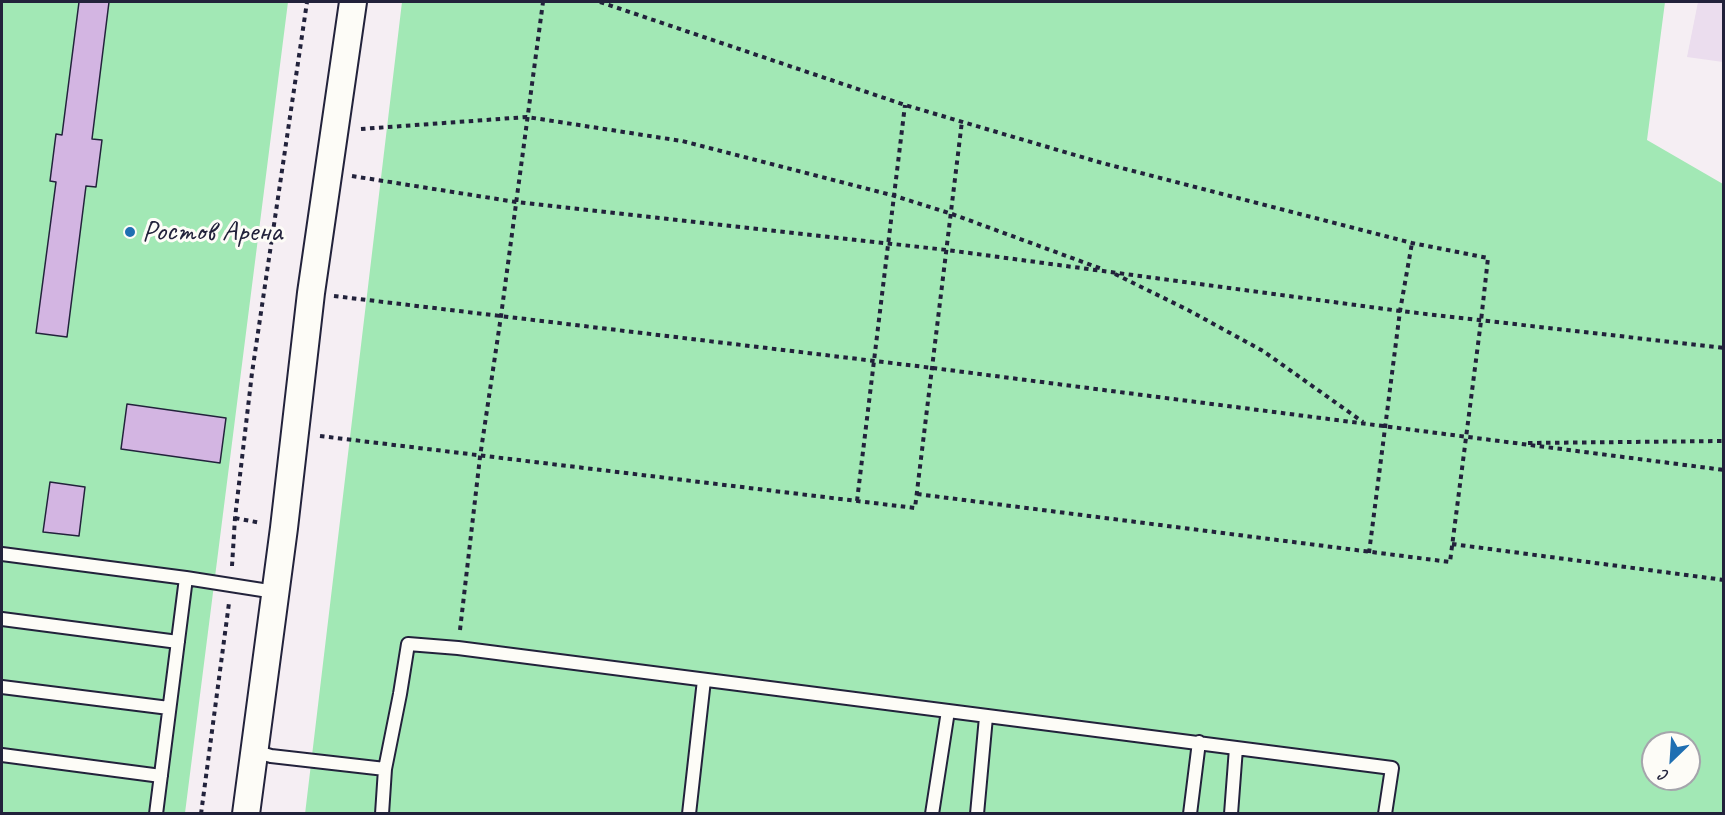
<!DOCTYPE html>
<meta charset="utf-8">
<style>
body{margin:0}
#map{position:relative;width:1725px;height:815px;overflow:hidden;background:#f5eef3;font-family:Caveat,sans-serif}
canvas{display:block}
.frame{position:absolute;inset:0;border:3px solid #22223b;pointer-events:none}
.north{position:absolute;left:1641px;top:731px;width:60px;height:60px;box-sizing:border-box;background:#fdfcf7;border:2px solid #a5a5ac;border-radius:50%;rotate:205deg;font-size:16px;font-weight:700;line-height:24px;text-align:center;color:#22223b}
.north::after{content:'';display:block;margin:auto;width:21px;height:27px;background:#1f6fb2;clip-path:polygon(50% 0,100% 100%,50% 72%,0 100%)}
</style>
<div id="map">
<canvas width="1725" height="815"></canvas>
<div class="frame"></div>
<div class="north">С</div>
</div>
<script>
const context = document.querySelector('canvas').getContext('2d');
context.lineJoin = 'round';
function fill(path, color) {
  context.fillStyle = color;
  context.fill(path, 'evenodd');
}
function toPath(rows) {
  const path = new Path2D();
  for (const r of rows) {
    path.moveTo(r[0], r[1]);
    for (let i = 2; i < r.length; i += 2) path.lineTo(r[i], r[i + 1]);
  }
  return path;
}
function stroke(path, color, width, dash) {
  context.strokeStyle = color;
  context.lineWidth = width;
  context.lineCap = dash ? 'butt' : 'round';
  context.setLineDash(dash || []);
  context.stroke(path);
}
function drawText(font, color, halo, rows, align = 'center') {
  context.font = font + ' Caveat,sans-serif';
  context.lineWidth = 6;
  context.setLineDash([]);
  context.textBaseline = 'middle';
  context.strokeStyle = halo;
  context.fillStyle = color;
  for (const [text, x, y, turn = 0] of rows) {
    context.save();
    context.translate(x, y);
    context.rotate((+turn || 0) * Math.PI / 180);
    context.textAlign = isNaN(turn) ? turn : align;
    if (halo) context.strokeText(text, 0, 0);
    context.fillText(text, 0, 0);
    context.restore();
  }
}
fill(toPath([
 [1698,2,1723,2,1723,62,1687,57]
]), '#ebddee');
fill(toPath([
 [2,2,288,2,185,813,2,814],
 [402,2,1665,2,1647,140,1723,184,1723,813,305,814],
 [1653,743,1689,743,1689,779,1653,779]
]), '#a2e8b5');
const building = toPath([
 [79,2,109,2,92,139,102,140,96,187,86,186,67,337,36,333,56,182,50,181,56,134,62,135,79,2],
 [127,404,226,418,220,463,121,449,127,404],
 [50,482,85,487,79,536,43,532,50,482]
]);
fill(building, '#d3b5e2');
stroke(building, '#22223b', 1.5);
const service = toPath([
 [2,554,186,578,275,592],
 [2,619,178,642],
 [2,687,169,708],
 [254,751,271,756,385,769],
 [2,755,161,776],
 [156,814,186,578],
 [382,814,385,769,400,694,408,644,458,648,1392,768,1385,814],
 [689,814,704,680],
 [932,814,948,711],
 [977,814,986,717],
 [1190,814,1199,742],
 [1231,814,1236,748]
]);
const minor = toPath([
 [246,814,284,528,311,293,353,2]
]);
stroke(service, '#22223b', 16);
stroke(minor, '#22223b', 30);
stroke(toPath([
 [600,2,905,105,1102,163,1412,243,1488,258,1481,321,1450,562,917,494],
 [361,129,527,117,682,141,895,196,952,214,1102,269],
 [352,176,516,202,947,250,1400,311,1724,348],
 [1115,274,1188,310,1263,351,1363,422],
 [334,296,933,368,1724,470],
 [320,436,915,508,962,121],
 [1528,443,1724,441],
 [857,501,905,105],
 [235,518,261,523],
 [1452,544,1724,580],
 [1369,553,1400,311,1412,243],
 [232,566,235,518,252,373,307,2],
 [460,630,480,457,501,316,543,2],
 [201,814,229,603]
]), '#22223b', 4, [4.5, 4.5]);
stroke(service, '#fdfcf7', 12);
stroke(minor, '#fdfcf7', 26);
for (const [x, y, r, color] of [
 [130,232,6,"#1f6fb2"]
]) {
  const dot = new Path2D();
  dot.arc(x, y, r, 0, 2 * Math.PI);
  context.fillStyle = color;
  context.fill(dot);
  stroke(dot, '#fdfcf7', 2);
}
drawText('30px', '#22223b', '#fdfcf7', [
 ["Ростов Арена",142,232]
], 'left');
</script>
